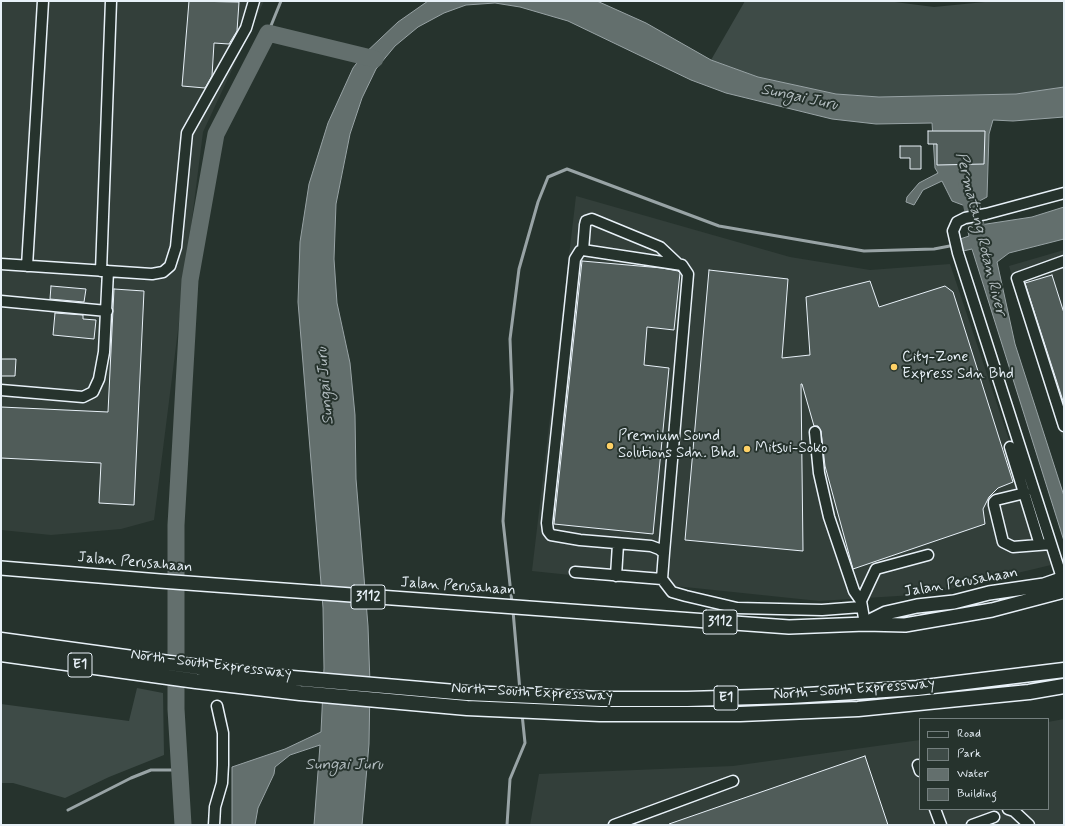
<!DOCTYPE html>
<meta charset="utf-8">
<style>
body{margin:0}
#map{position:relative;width:1065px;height:826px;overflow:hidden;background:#26332d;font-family:Mynerve,sans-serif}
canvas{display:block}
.frame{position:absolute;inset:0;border:2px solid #e8f1f8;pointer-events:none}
.legend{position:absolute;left:919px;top:718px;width:130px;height:92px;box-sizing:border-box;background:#26332d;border:1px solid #747f7e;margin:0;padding:5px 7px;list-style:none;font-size:12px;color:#e8f1f8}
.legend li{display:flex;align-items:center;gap:8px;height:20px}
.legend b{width:20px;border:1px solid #747f7e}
</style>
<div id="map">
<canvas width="1065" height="826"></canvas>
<div class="frame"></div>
<ul class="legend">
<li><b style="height:5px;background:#26332d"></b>Road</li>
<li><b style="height:11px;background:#3e4b47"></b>Park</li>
<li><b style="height:11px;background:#636f6d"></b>Water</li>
<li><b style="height:11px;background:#505c59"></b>Building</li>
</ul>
</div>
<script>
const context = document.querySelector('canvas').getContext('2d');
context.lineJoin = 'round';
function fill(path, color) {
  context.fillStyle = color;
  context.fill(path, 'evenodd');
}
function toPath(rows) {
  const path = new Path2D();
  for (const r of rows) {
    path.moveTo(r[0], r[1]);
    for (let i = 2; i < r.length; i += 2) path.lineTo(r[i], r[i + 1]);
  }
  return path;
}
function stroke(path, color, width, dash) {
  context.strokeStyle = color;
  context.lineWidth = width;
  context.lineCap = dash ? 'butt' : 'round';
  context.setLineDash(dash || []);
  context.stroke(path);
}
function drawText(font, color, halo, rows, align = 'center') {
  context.font = font + ' Mynerve,sans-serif';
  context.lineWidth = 4;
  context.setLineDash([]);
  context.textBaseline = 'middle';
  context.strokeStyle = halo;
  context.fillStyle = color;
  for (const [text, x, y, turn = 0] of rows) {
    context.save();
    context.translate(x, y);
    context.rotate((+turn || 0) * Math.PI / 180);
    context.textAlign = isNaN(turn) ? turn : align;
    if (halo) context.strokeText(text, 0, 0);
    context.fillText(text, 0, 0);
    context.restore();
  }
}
fill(toPath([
 [1,1,264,1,203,132,154,520,121,529,51,535,1,530],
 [576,196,790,257,870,270,950,264,1051,565,929,594,819,601,532,571],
 [1064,250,1064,444,1009,266],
 [1064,719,1064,825,530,825,539,774,733,766,920,740,920,809,1048,809,1048,722]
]), '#333f3a');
fill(toPath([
 [745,1,887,1,934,7,995,1,1064,1,1064,87,1016,94,879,97,836,94,758,77,711,60],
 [137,688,163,693,164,755,109,777,65,798,13,783,1,783,1,704,129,721]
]), '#3e4b47');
const water = toPath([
 [428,1,597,1,646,23,711,60,758,77,836,94,879,97,1016,94,1064,87,1064,117,1013,121,993,120,989,134,987,197,968,207,952,201,942,181,923,190,914,205,906,202,907,197,919,183,938,173,935,168,932,123,876,124,832,119,726,93,691,80,568,21,520,7,495,3,466,5,444,13,418,27,395,46,376,69,362,98,350,134,336,204,334,259,337,303,350,363,355,415,356,479,368,626,370,684,369,744,362,825,314,825,320,745,290,755,275,767,274,774,258,808,255,825,232,825,232,767,285,749,321,732,324,668,323,608,298,302,300,242,309,184,328,123,353,68,362,56,398,22,428,1],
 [1064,207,1064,239,1009,253,997,262,1015,344,1064,496,1064,541,972,249,963,251,960,239,969,236,967,227,1032,217,1064,207]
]);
fill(water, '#636f6d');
stroke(water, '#98a3a5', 1);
stroke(toPath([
 [268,33,281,1],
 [512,603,503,521,512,390,510,339,519,269,538,202,548,177,567,169,719,226,864,251,934,249,955,245],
 [513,611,520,691],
 [68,810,131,778,151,770,181,770],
 [507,825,510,779,525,743,522,714]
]), '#98a3a5', 3);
stroke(toPath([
 [967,184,981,248],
 [183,825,176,709,176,525,190,280,216,134,268,33,375,59]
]), '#636f6d', 17);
const building = toPath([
 [189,1,239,2,237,31,229,44,214,43,212,76,205,88,182,86,189,1],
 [928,131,985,131,984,164,937,165,937,144,928,144,928,131],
 [900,146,921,146,921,169,910,169,910,158,900,158,900,146],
 [582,261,662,268,678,271,680,273,674,330,647,327,644,365,669,368,653,534,554,524,582,261],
 [709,270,788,279,782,358,810,355,806,297,870,281,879,307,945,286,953,292,1013,482,998,488,989,497,983,509,985,524,853,569,825,466,821,431,818,426,814,426,802,384,801,384,803,551,685,540,709,270],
 [1052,275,1064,313,1064,404,1025,283,1052,275],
 [51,286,86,289,84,302,50,299,51,286],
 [114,289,144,291,134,505,99,503,101,463,1,458,1,407,108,412,114,289],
 [55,313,83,315,83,319,96,320,94,339,53,335,55,313],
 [1,359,16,359,15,376,1,376,1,359],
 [865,756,888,825,669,825,669,824,865,756]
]);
fill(building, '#505c59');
stroke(building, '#e8f1f8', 1);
const minor = toPath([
 [583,250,585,225,586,221,592,219,660,247,678,264],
 [1064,261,1017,278,1064,426],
 [1,264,152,274,163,272,170,266,176,247,187,133,246,28,254,1],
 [27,266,43,1],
 [101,271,111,1],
 [1,301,107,311],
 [1,390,83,397,93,392,99,379,104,352,108,271],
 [815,432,819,473,829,517,854,591,861,601,865,624],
 [1010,447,1040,545],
 [1025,493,996,500,994,502,994,505,1003,542,1013,547,1051,544],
 [664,553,688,274,682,265,583,250,580,251,575,259,547,523,548,531,551,535,580,540,651,546,659,549,664,553,662,579,672,592,686,596,737,608,822,610,861,607],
 [575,572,662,579],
 [616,576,618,544],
 [1062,578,958,253,953,231,957,222,965,218,986,214,1064,193],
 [861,601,876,569,928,555],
 [918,765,920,771],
 [935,809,941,825],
 [1008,809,1014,811,1029,825],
 [214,825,215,807,222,783,223,765,223,733,217,706],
 [614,825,733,781],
 [972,825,994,817]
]);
const major = toPath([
 [1,568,160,581,789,627,865,624,905,625,992,610,1064,591],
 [866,623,886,613,917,606,954,602,989,593,1044,585,1064,578]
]);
const highway = toPath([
 [1,640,257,675,467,693,601,699,687,699,791,696,917,688,1064,670],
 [1,654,196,681,300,693,467,708,600,714,740,714,858,709,1029,692,1064,686]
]);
stroke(minor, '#e8f1f8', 13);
stroke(major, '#e8f1f8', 16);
stroke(highway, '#e8f1f8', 17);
stroke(minor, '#26332d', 10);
stroke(major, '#26332d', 13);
stroke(highway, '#26332d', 14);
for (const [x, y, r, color] of [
 [894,367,4,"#ffd166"],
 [610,446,4,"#ffd166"],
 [747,449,4,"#ffd166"]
]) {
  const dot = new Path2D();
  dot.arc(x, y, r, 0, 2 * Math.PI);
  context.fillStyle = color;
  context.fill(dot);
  stroke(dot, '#26332d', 1.5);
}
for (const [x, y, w] of [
 [368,597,34],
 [720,622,34],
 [80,665,24],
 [726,698,24]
]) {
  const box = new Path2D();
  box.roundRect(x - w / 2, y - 12, w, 24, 3);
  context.fillStyle = '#26332d';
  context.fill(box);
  stroke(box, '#e8f1f8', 1);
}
drawText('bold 14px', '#e8f1f8', null, [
 ["3112",368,597],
 ["3112",720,622],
 ["E1",80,665],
 ["E1",726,698]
]);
drawText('15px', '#e8f1f8', '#26332d', [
 ["City-Zone",902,358],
 ["Express Sdn Bhd",902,375],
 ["Premium Sound",618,437],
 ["Solutions Sdn. Bhd.",618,454],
 ["Mitsui-Soko",755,449]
], 'left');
drawText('15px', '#e8f1f8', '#26332d', [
 ["Jalan Perusahaan",135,563,5],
 ["Jalan Perusahaan",961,583,-10],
 ["Jalan Perusahaan",458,587,4],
 ["North–South Expressway",211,665,7],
 ["North–South Expressway",854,690,-4],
 ["North–South Expressway",532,693,3]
]);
drawText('italic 16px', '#b3bdc0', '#26332d', [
 ["Sungai Juru",799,98,12],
 ["Permatang Rotan River",980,234,76],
 ["Sungai Juru",326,386,-95],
 ["Sungai Juru",344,766]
]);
</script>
